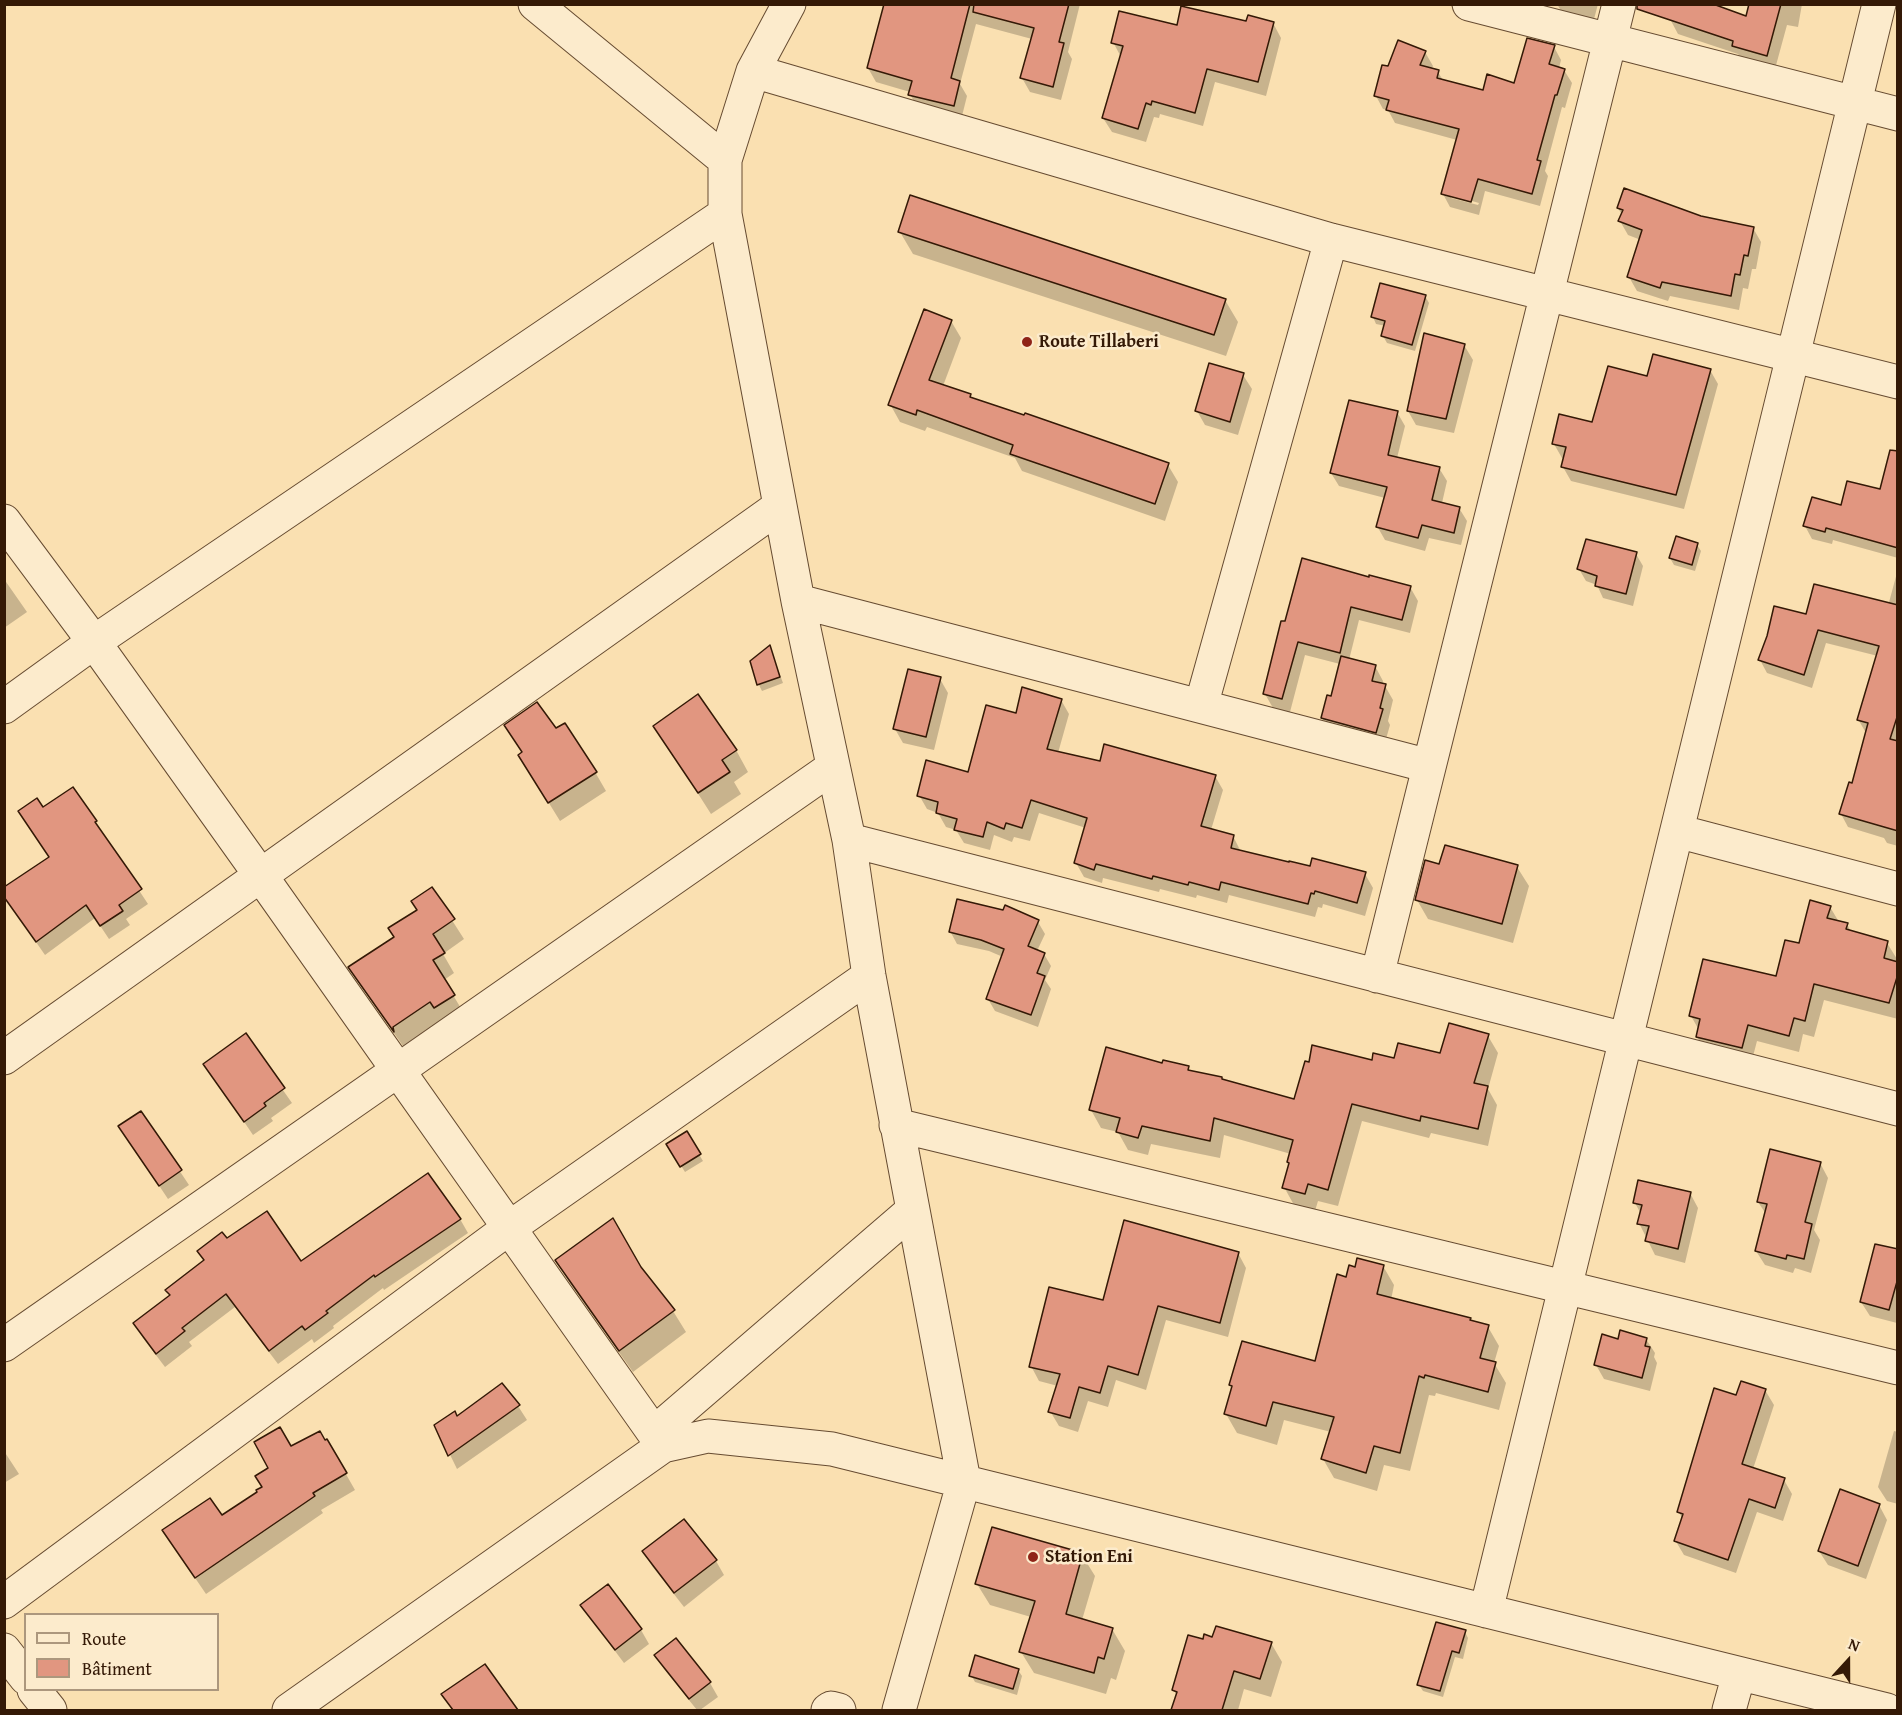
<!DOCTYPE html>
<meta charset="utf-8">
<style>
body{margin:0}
#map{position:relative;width:1902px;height:1715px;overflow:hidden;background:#fae0b1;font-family:"Gentium Book Plus",serif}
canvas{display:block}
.frame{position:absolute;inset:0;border:6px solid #341906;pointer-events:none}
.legend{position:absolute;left:24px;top:1613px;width:195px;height:78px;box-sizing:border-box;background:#fcebcc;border:2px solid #ac977d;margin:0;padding:8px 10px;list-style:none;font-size:18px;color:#341906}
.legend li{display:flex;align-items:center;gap:12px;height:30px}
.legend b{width:30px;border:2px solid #ac977d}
.north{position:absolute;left:1818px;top:1631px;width:60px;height:60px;-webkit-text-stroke:4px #fcebcc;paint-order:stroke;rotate:21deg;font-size:16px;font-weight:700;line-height:24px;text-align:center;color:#341906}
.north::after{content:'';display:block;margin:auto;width:21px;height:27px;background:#341906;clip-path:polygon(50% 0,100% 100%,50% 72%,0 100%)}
</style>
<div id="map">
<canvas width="1902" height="1715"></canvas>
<div class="frame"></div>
<ul class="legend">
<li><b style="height:8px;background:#fcebcc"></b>Route</li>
<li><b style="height:16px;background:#e19680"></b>Bâtiment</li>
</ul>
<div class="north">N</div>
</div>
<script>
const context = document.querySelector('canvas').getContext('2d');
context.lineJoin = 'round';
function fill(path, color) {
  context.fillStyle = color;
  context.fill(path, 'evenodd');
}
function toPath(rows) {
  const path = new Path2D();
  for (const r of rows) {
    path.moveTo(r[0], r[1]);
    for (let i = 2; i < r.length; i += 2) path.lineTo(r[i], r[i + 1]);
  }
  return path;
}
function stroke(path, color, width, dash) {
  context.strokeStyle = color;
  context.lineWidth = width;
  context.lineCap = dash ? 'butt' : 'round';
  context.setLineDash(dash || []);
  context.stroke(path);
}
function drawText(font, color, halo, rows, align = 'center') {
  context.font = font + ' "Gentium Book Plus",serif';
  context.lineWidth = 5;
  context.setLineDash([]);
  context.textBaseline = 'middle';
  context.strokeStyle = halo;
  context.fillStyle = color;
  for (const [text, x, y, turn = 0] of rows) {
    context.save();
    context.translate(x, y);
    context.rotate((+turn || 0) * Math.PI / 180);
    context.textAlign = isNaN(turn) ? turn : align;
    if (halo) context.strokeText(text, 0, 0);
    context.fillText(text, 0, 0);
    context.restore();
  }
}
fill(toPath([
 [887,4,1080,4,1068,52,1072,59,1061,100,1030,92,1022,78,1032,39,976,24,960,84,967,96,961,120,918,109,910,94,910,92,876,82,868,68],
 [1557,4,1598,4,1593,23,1563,14],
 [1750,4,1802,4,1798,27,1787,25,1775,69,1742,60,1738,54,1678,34,1670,19,1748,18],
 [1247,23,1273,23,1281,38,1266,96,1215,82,1203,126,1160,114,1159,118,1154,117,1146,142,1112,132,1103,118,1121,57,1113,42,1178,26],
 [1554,47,1561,60,1559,68,1564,70,1572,83,1565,108,1562,107,1545,171,1548,176,1540,206,1485,191,1479,215,1450,207,1443,194,1457,140,1395,123,1388,110,1383,109,1376,96,1389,68,1425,52,1433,66,1431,70,1438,72,1444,82,1484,92,1515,84],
 [1451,195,1479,203,1478,205,1451,198],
 [1618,208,1701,218,1753,228,1761,242,1756,269,1752,269,1748,289,1743,288,1739,310,1670,296,1668,301,1637,291,1629,277,1641,240,1628,235,1620,221,1622,215],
 [900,232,1225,300,1238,322,1226,356,913,254],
 [1425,296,1429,303,1415,351,1387,343,1383,336,1386,326,1376,324,1373,317],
 [951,321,961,338,943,386,970,396,972,399,1168,465,1178,482,1165,521,1022,471,1015,458,927,427,925,431,900,422,890,404],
 [1464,345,1473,360,1454,433,1416,425,1408,411],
 [1710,370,1718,384,1684,509,1571,481,1563,467,1565,459,1562,458,1554,444,1593,424,1648,378],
 [1243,375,1252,389,1238,435,1205,425,1197,411],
 [1397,412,1405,426,1397,458,1439,468,1447,481,1442,503,1459,508,1467,521,1461,545,1429,538,1425,551,1385,540,1377,526,1385,498,1339,486,1331,473],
 [1898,459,1898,558,1833,540,1832,544,1812,539,1805,526,1842,507,1881,491],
 [1697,545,1701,551,1695,571,1674,565,1670,558],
 [1636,554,1643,566,1633,606,1603,598,1597,585,1586,581,1579,569],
 [1898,569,1898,846,1887,843,1884,838,1848,827,1841,814,1853,785,1866,733,1858,719,1878,656,1826,643,1812,688,1767,673,1760,660,1807,616,1888,606],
 [4,579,27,612,4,628],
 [1370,579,1410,587,1418,601,1410,633,1359,620,1349,660,1375,666,1383,681,1382,685,1385,686,1393,700,1388,721,1390,725,1384,746,1331,732,1322,718,1332,697,1340,664,1305,655,1290,712,1273,708,1265,694,1282,622],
 [770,648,783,683,762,691,759,685,752,661],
 [940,679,948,693,934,750,903,743,895,729],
 [1061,700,1069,714,1058,753,1102,763,1215,776,1223,790,1211,830,1233,836,1241,852,1311,868,1365,874,1373,888,1365,916,1323,904,1322,908,1318,907,1315,917,1229,895,1227,903,1197,895,1196,898,1160,889,1159,892,1103,878,1102,883,1084,877,1076,863,1086,828,1039,813,1030,841,1014,837,1012,842,994,835,990,850,964,843,956,830,946,827,938,813,927,809,919,795,969,774,1017,715],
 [655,726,736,750,748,772,734,782,741,794,711,814],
 [555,730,595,772,606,791,560,821,531,774],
 [72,789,148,904,126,919,130,925,109,939,95,918,45,955,4,896,50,858,28,826,43,809],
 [1440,866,1517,867,1529,886,1513,943,1428,919,1417,900],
 [432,889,464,939,443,954,454,973,444,980,465,1015,403,1046,361,986,350,967,396,938,418,911],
 [1830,907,1839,922,1847,924,1851,932,1887,943,1897,959,1898,1019,1824,1000,1814,1037,1803,1034,1799,1052,1757,1041,1751,1064,1707,1053,1697,1037,1699,1030,1691,1016,1777,978,1800,945],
 [1038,922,1045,934,1037,951,1044,954,1051,966,1045,980,1051,989,1038,1027,995,1011,988,999,1003,957,989,951,957,944,950,931],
 [245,1036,292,1103,271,1118,273,1121,253,1135,205,1064],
 [1488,1036,1498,1053,1488,1089,1497,1105,1488,1146,1431,1133,1429,1138,1362,1121,1338,1206,1318,1201,1315,1211,1294,1205,1284,1187,1290,1165,1288,1162,1291,1154,1224,1135,1220,1158,1151,1144,1148,1155,1128,1150,1118,1132,1101,1128,1091,1110,1164,1065,1188,1068,1190,1072,1296,1101,1373,1062,1441,1055],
 [141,1113,189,1185,168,1199,120,1127],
 [686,1133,703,1161,685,1172,668,1145],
 [1820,1163,1828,1178,1814,1230,1820,1240,1811,1273,1795,1268,1793,1273,1765,1265,1756,1251,1766,1214,1758,1202],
 [1690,1193,1698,1208,1685,1263,1655,1255,1639,1223,1641,1214,1635,1203],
 [460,1219,468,1233,384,1290,383,1288,333,1326,334,1328,314,1343,312,1339,278,1364,235,1307,189,1342,192,1346,165,1367,143,1338,135,1324,171,1296,205,1262,199,1251,226,1240,300,1263],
 [1898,1251,1898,1322,1897,1323,1870,1316,1861,1302],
 [1238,1253,1246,1268,1228,1337,1166,1320,1146,1390,1116,1380,1108,1407,1088,1401,1078,1432,1059,1426,1050,1411,1058,1386,1039,1381,1031,1366],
 [557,1260,641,1269,673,1311,686,1332,633,1372,569,1282],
 [1383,1266,1394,1285,1391,1300,1488,1327,1499,1346,1494,1363,1506,1383,1499,1410,1436,1393,1435,1396,1429,1395,1410,1471,1384,1465,1377,1491,1334,1478,1323,1459,1331,1432,1284,1420,1277,1445,1237,1433,1226,1414,1233,1388,1231,1385,1317,1363,1347,1278,1356,1269],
 [1646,1339,1655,1353,1654,1357,1657,1363,1650,1391,1604,1379,1596,1365,1619,1340],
 [1765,1390,1774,1405,1753,1469,1784,1480,1792,1494,1783,1521,1757,1512,1736,1573,1684,1555,1675,1540,1682,1518,1679,1512,1737,1397],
 [518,1406,527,1420,457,1469,436,1426,458,1418],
 [1894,1431,1898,1432,1898,1504,1887,1501,1878,1487],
 [327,1441,355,1490,321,1510,323,1513,206,1594,174,1547,259,1492,263,1487,270,1468,291,1448],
 [4,1451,19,1474,4,1483],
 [1879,1505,1887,1520,1866,1579,1828,1565,1819,1551],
 [684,1521,716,1561,724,1575,684,1607,652,1566,644,1552],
 [1082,1555,1095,1576,1082,1620,1112,1629,1125,1651,1116,1680,1111,1678,1106,1694,1034,1673,1021,1652,1031,1617,990,1605,977,1584],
 [608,1586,641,1630,649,1644,624,1663,591,1619,582,1605],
 [1465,1632,1468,1638,1463,1659,1455,1657,1443,1697,1423,1691,1419,1685],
 [1204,1641,1271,1643,1282,1662,1271,1697,1244,1689,1238,1710,1173,1710,1177,1696,1174,1690],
 [656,1655,710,1683,718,1697,700,1710,697,1710,664,1669],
 [485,1666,516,1710,452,1710,443,1695],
 [1018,1670,1022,1676,1017,1695,975,1682,971,1675]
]), '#0003');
const building = toPath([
 [884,4,970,4,951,78,960,81,954,106,908,95,912,81,867,68,884,4],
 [974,4,1069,4,1059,42,1064,43,1053,87,1020,78,1034,28,973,12,974,4],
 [1637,4,1713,4,1746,16,1749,4,1781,4,1767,56,1732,46,1733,41,1637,9,1637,4],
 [1181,6,1246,21,1248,15,1274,22,1258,82,1207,69,1195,113,1152,101,1151,105,1146,103,1138,129,1102,118,1123,46,1111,43,1119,11,1177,25,1181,6],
 [1527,38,1555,45,1549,64,1565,69,1557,95,1555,95,1537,160,1541,161,1532,194,1478,179,1471,202,1441,194,1459,129,1386,110,1389,100,1374,96,1382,65,1388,66,1398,40,1426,51,1420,65,1439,70,1437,78,1483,90,1487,74,1514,83,1527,38],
 [1624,188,1701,216,1754,227,1748,256,1744,255,1740,275,1735,274,1731,296,1662,282,1660,288,1627,277,1642,230,1618,221,1623,210,1617,208,1624,188],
 [910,195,1226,299,1214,335,898,232,910,195],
 [1380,283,1426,295,1412,345,1381,336,1385,321,1371,317,1380,283],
 [924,309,952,320,929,380,971,394,970,397,1024,415,1025,413,1169,463,1155,504,1010,454,1013,445,917,410,916,415,888,405,924,309],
 [1424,333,1465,344,1446,419,1407,411,1424,333],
 [1653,354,1711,369,1676,495,1561,467,1566,447,1552,444,1559,414,1592,422,1608,366,1647,376,1653,354],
 [1209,363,1244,373,1230,422,1195,411,1209,363],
 [1349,400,1398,411,1388,455,1440,467,1432,500,1460,507,1454,533,1422,525,1418,538,1376,527,1387,487,1330,473,1349,400],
 [1890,450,1898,451,1898,548,1826,528,1825,532,1803,526,1812,497,1841,505,1847,481,1880,489,1890,450],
 [1676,536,1698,543,1692,565,1669,558,1676,536],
 [1586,539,1637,552,1626,594,1595,586,1597,576,1577,569,1586,539],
 [1302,558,1369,577,1369,575,1411,586,1402,620,1351,607,1340,653,1298,642,1282,699,1263,694,1281,621,1285,621,1302,558],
 [1814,584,1898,605,1898,714,1890,739,1898,741,1898,831,1839,814,1849,782,1852,783,1868,723,1857,720,1879,646,1818,630,1804,675,1758,660,1767,636,1774,606,1806,614,1814,584],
 [770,645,780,677,757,685,750,661,770,645],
 [1341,656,1376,665,1372,681,1386,684,1380,708,1383,709,1376,733,1321,718,1327,695,1331,696,1341,656],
 [908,669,941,677,926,737,893,729,908,669],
 [1022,687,1062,699,1047,749,1100,761,1104,744,1216,775,1201,826,1234,835,1231,848,1289,862,1289,861,1310,866,1312,858,1366,872,1357,903,1315,891,1314,894,1311,893,1308,904,1221,882,1219,890,1189,882,1188,885,1153,876,1152,879,1096,864,1094,870,1074,863,1087,818,1031,800,1022,828,1006,823,1004,829,987,822,983,837,954,830,957,819,936,813,938,802,917,796,926,760,968,772,986,705,1016,713,1022,687],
 [698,694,737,750,722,760,730,772,698,793,653,726,698,694],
 [537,702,556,728,565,723,597,772,548,803,518,755,522,752,504,725,537,702],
 [73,787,97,821,95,822,142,889,119,905,123,911,100,926,86,905,36,942,4,897,4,887,49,857,18,811,37,798,43,807,73,787],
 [1445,845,1518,865,1502,924,1415,900,1425,860,1439,864,1445,845],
 [432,887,455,919,433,934,445,953,433,960,455,995,434,1008,430,1002,393,1027,394,1032,348,967,394,937,388,928,417,910,411,901,432,887],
 [957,899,1003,910,1005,905,1039,920,1028,946,1045,953,1037,973,1045,976,1031,1015,986,999,1004,949,981,940,949,932,957,899],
 [1810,900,1831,906,1827,918,1848,923,1846,929,1888,941,1884,958,1898,962,1898,974,1889,1003,1814,984,1805,1021,1794,1018,1789,1036,1748,1025,1742,1048,1696,1037,1700,1019,1689,1016,1703,959,1776,976,1785,940,1799,943,1810,900],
 [1449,1023,1489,1034,1474,1083,1488,1086,1478,1129,1421,1116,1420,1121,1352,1104,1328,1190,1308,1184,1305,1194,1282,1188,1289,1163,1287,1162,1293,1140,1286,1138,1214,1118,1210,1141,1142,1126,1138,1138,1116,1132,1120,1118,1089,1110,1106,1047,1162,1063,1163,1060,1189,1066,1188,1070,1222,1077,1222,1079,1294,1099,1305,1061,1309,1062,1312,1045,1372,1060,1373,1053,1394,1058,1398,1043,1440,1053,1449,1023],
 [246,1033,285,1088,264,1103,266,1106,244,1122,203,1064,246,1033],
 [141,1111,182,1170,159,1186,118,1126,141,1111],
 [687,1131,701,1154,680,1167,666,1144,687,1131],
 [1770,1149,1821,1162,1805,1222,1812,1224,1804,1259,1787,1255,1786,1259,1755,1251,1767,1204,1757,1202,1770,1149],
 [428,1173,461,1219,375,1277,374,1275,326,1311,328,1313,305,1330,302,1326,269,1351,226,1294,182,1328,185,1331,156,1354,133,1323,170,1295,165,1290,204,1260,197,1251,222,1232,227,1238,267,1211,301,1261,428,1173],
 [1638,1180,1691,1192,1678,1249,1645,1241,1649,1226,1637,1224,1642,1205,1633,1203,1638,1180],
 [613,1218,641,1267,675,1310,619,1351,555,1260,613,1218],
 [1124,1220,1239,1252,1220,1323,1158,1306,1138,1375,1108,1366,1100,1393,1079,1387,1070,1418,1048,1412,1060,1374,1029,1367,1049,1287,1103,1300,1124,1220],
 [1875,1244,1898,1249,1898,1278,1889,1310,1860,1302,1875,1244],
 [1357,1258,1384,1265,1377,1294,1471,1318,1470,1320,1489,1325,1480,1358,1496,1362,1488,1392,1425,1375,1424,1378,1419,1376,1400,1453,1374,1446,1366,1473,1321,1459,1334,1417,1273,1402,1266,1426,1224,1414,1232,1386,1229,1385,1242,1341,1315,1361,1337,1274,1346,1277,1349,1265,1355,1267,1357,1258],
 [1620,1330,1647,1338,1645,1346,1650,1347,1642,1378,1594,1365,1602,1334,1618,1339,1620,1330],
 [1741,1381,1766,1389,1742,1464,1785,1478,1775,1508,1749,1499,1728,1560,1674,1541,1683,1514,1677,1512,1714,1388,1736,1395,1741,1381],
 [502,1383,520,1405,448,1456,434,1425,455,1411,457,1416,502,1383],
 [280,1427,291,1446,320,1431,325,1440,327,1439,347,1473,313,1493,315,1496,195,1578,162,1530,210,1498,222,1515,257,1492,256,1490,262,1487,255,1476,268,1468,254,1442,280,1427],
 [1840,1489,1880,1504,1858,1566,1818,1551,1840,1489],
 [684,1519,717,1560,674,1593,642,1551,684,1519],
 [992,1527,1083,1553,1066,1614,1113,1628,1104,1659,1098,1657,1094,1673,1019,1652,1035,1601,975,1584,992,1527],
 [608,1584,642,1629,615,1650,580,1605,608,1584],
 [1436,1622,1466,1630,1459,1653,1452,1651,1440,1691,1417,1685,1436,1622],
 [1216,1626,1272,1642,1260,1679,1234,1671,1222,1710,1171,1710,1177,1692,1172,1690,1188,1635,1203,1639,1204,1634,1212,1637,1216,1626],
 [676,1638,711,1682,689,1699,654,1655,676,1638],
 [975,1655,1019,1669,1013,1689,969,1676,975,1655],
 [485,1664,518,1710,453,1710,441,1694,485,1664]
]);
fill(building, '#e19680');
stroke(building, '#341906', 1.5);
const minor = toPath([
 [535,4,725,160],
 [789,4,753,71,725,160,725,214,798,601,849,840,869,976,964,1481,899,1710],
 [1469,4,1898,114],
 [753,71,1331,240,1898,382],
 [4,521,94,642,261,876,663,1446],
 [798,601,1429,766],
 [1201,706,1331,240],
 [4,707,94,642,725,214],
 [1677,831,1898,889],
 [849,840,1898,1109],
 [1377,976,1619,4],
 [4,1058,780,506],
 [896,1125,1898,1368],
 [4,1345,833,767],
 [654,1433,913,1210],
 [4,1602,509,1228,869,976],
 [1486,1611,1879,4],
 [4,1650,26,1678],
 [34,1690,50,1710],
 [289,1710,663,1446,708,1436,832,1449,1887,1710],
 [828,1710,831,1708,839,1710],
 [1729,1710,1739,1674]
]);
stroke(minor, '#664b31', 35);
stroke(minor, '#fcebcc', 33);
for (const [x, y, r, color] of [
 [1027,342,6,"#8f2418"],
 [1033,1557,6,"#8f2418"]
]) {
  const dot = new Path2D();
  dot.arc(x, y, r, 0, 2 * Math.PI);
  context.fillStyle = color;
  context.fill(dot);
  stroke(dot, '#fcebcc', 2);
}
drawText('bold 18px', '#341906', '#fcebcc', [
 ["Route Tillaberi",1039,342],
 ["Station Eni",1045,1557]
], 'left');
</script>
